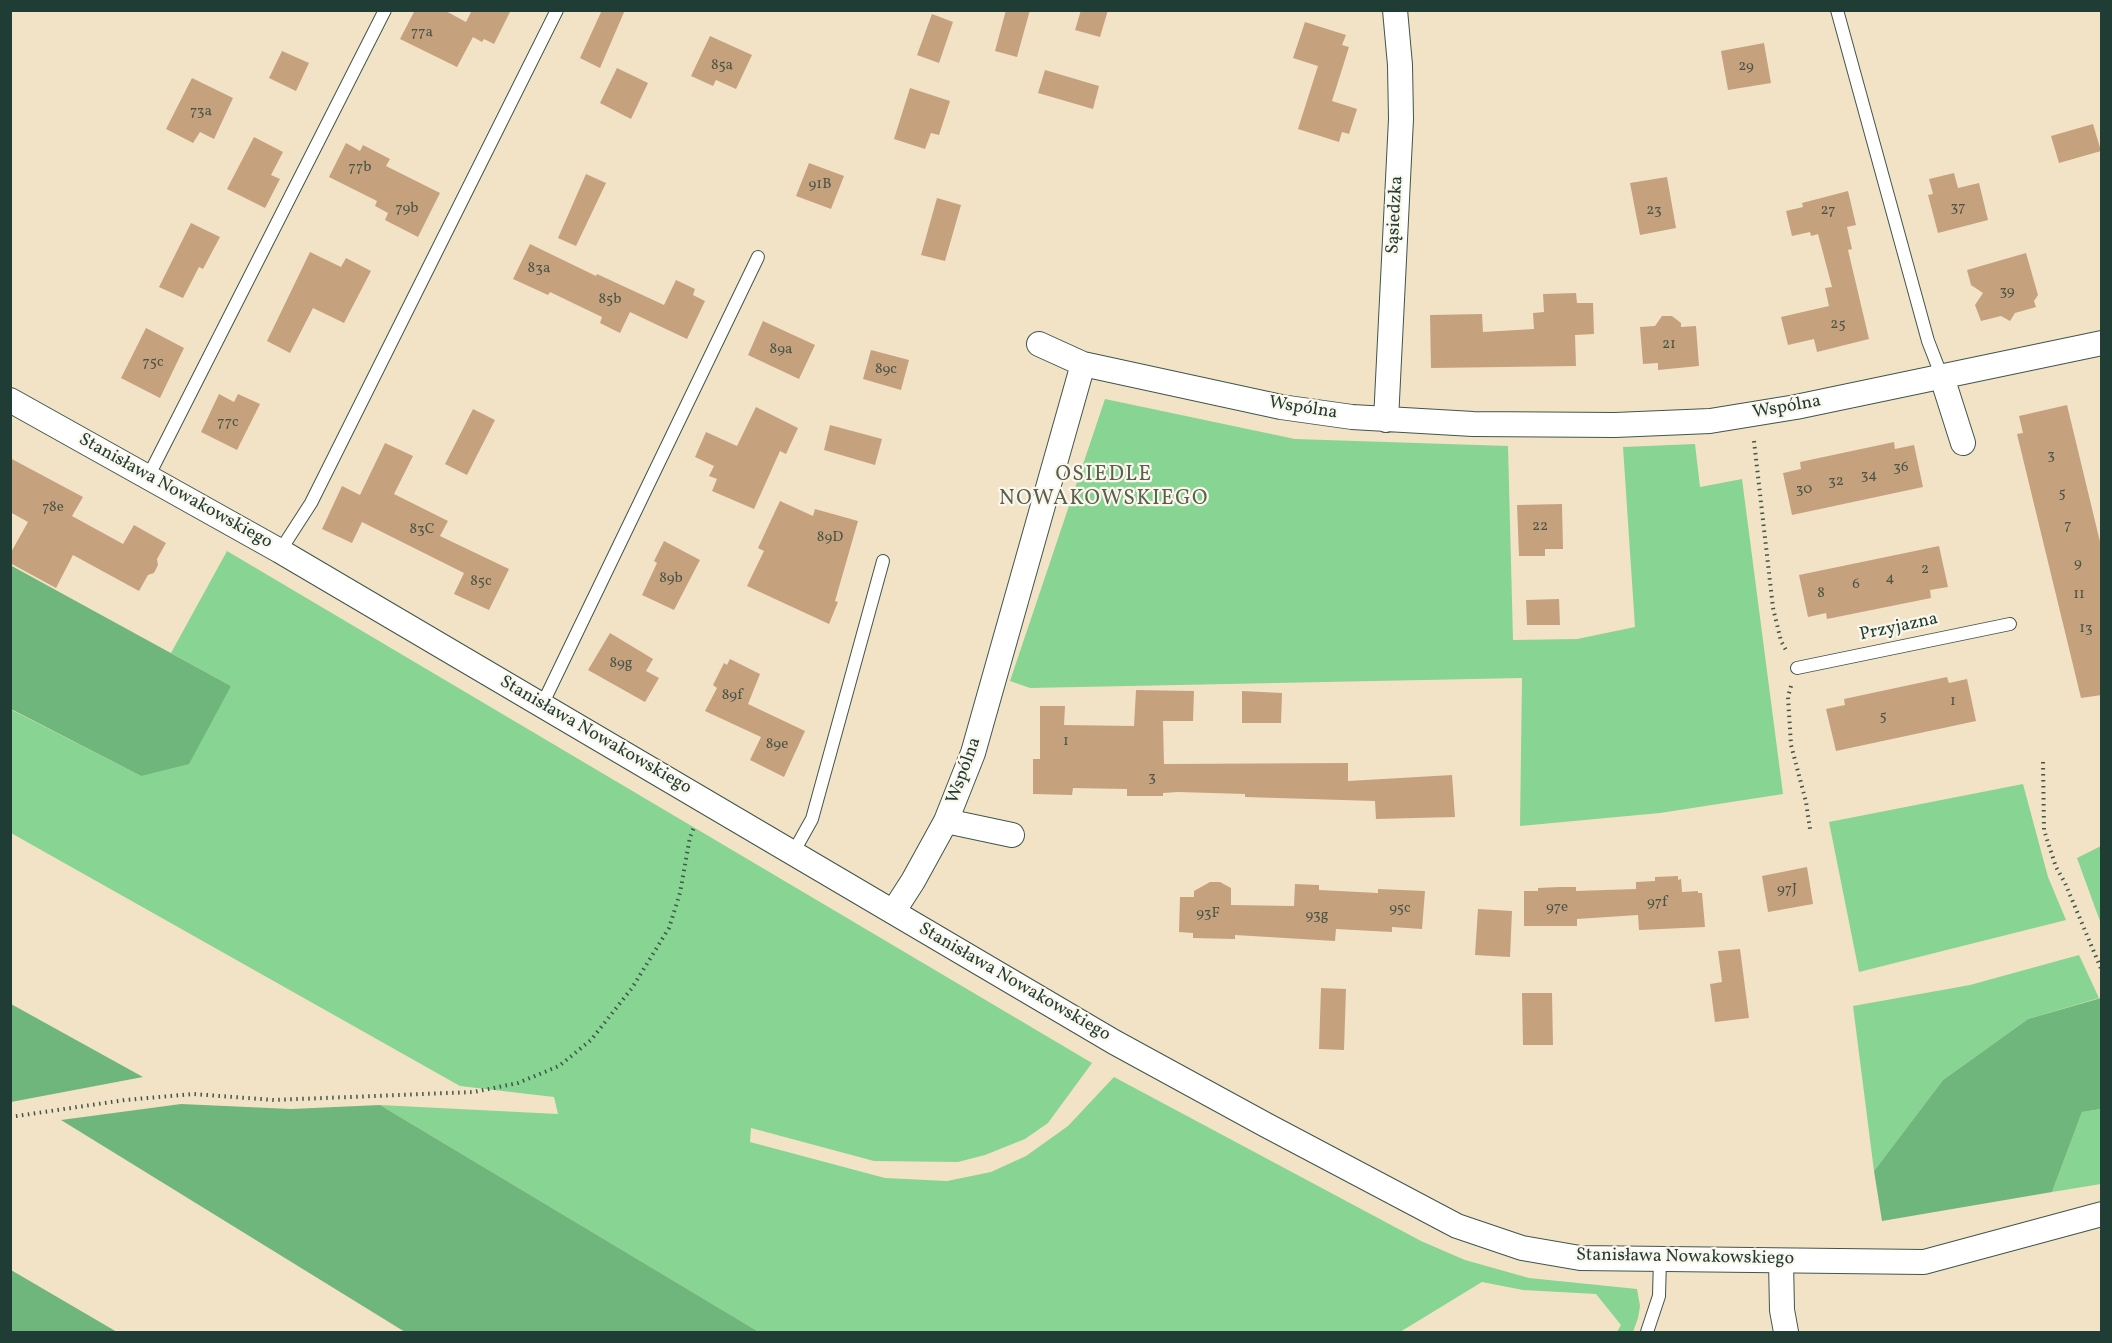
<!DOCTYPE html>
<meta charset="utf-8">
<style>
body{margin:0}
#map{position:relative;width:2112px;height:1343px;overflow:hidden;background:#f2e3c7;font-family:Vollkorn,serif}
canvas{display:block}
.frame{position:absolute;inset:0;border:12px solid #1f3d34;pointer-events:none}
</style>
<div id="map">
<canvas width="2112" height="1343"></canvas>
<div class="frame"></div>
</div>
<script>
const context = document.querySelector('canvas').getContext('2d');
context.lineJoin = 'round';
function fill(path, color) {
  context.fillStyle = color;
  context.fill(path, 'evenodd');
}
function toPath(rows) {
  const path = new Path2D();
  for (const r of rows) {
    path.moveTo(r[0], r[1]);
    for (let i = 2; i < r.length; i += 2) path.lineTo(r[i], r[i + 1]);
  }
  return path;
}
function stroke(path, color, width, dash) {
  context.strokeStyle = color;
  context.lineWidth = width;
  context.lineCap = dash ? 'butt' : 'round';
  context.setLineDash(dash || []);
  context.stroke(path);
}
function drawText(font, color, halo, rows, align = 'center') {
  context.font = font + ' Vollkorn,serif';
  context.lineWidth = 4.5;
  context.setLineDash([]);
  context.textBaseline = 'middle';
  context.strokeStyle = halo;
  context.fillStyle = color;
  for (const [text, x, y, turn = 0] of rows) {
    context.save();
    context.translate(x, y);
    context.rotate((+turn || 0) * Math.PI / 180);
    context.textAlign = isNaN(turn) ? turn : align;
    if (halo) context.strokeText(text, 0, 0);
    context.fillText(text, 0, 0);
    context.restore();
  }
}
fill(toPath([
 [1105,399,1295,439,1508,446,1513,640,1577,639,1635,627,1623,447,1695,444,1700,487,1742,479,1783,794,1660,813,1520,826,1522,678,1030,688,1010,681],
 [227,551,1092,1063,1048,1123,1025,1139,985,1155,958,1162,874,1161,751,1128,750,1142,885,1178,947,1181,991,1172,1026,1156,1068,1126,1114,1077,1421,1241,1465,1260,1529,1278,1637,1289,1640,1306,1638,1318,1633,1332,1617,1332,1621,1325,1596,1294,1523,1290,1482,1282,1400,1332,759,1332,380,1105,558,1114,554,1097,460,1086,11,833,10,709,141,776,231,686,171,653],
 [2023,784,2048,877,2066,920,1859,972,1829,822],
 [2101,846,2101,924,2077,858],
 [2079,955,2099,998,2028,1019,1943,1080,1874,1171,1853,1006,1970,985],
 [2101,1109,2101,1184,2052,1192,2082,1112]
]), '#88d492');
fill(toPath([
 [10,565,231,686,189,764,141,776,11,709],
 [2101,998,2101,1109,2082,1112,2052,1192,1882,1221,1874,1171,1943,1080,2028,1019],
 [11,1004,143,1077,11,1102],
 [181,1104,291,1109,380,1105,759,1332,405,1332,61,1120],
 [10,1270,11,1270,117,1332,11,1332]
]), '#6eb67c');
fill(toPath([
 [415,10,444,10,466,22,472,10,511,10,494,44,484,39,482,42,473,37,457,67,400,39],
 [602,10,625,10,600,68,580,58],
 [1006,10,1030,10,1017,57,995,51],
 [1081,10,1108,10,1100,37,1075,30],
 [932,14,953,22,939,63,917,55],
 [1305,22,1346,35,1342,45,1349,47,1332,101,1357,109,1349,134,1342,132,1339,142,1298,129,1318,66,1293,58],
 [710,36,752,55,736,89,716,80,713,86,691,76],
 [1764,43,1771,83,1728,90,1721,51],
 [282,51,309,63,296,91,269,78],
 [617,68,648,83,631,119,600,103],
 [1045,70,1099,86,1093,109,1038,93],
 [192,78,233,98,214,139,200,132,193,143,166,129],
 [910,88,950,101,939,135,931,133,925,149,894,139],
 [2093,124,2101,151,2059,163,2051,136],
 [254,137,283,152,271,175,280,179,265,208,227,189],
 [346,143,360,151,363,145,390,159,386,166,440,193,418,237,385,220,388,213,375,206,377,201,329,177],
 [809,163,844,176,831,209,796,196],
 [1954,173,1958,188,1979,183,1988,220,1938,233,1928,195,1933,194,1929,179],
 [586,174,606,183,576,246,558,238],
 [1667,177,1676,228,1640,235,1630,183],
 [1848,191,1856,225,1847,227,1852,249,1848,250,1869,339,1817,352,1814,339,1788,345,1781,317,1829,306,1825,288,1832,287,1818,234,1811,236,1810,232,1792,236,1786,211,1803,207,1802,203],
 [937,198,961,205,945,261,921,255],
 [191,223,220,237,203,269,199,267,183,298,159,287],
 [530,244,596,276,597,274,664,305,676,280,695,289,693,295,705,301,687,339,630,312,620,333,600,323,602,317,550,292,548,295,513,279],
 [310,252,341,267,346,258,371,271,344,323,313,308,290,353,267,341],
 [2026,253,2038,295,2034,301,2036,307,2015,313,2010,321,2001,316,1981,321,1975,305,1983,293,1971,285,1967,270],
 [1576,293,1577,303,1593,303,1594,334,1575,335,1576,366,1431,368,1430,315,1482,314,1483,332,1534,329,1533,313,1544,312,1543,294],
 [1662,316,1672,316,1681,323,1681,327,1696,326,1699,366,1658,370,1658,363,1643,364,1640,327,1655,326],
 [763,321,815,345,799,379,748,355],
 [146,328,184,348,160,398,121,378],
 [871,350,909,360,901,390,863,379],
 [219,394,234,402,238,394,260,404,237,450,201,432],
 [2067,405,2102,550,2102,695,2081,698,2017,434,2023,433,2019,416],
 [756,407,798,428,786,454,780,451,754,509,712,491,717,479,709,476,714,466,695,457,706,432,737,446],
 [473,409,495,420,467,475,445,464],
 [830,425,882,439,875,465,824,450],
 [1894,442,1895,449,1914,445,1923,487,1792,515,1783,473,1801,469,1800,462],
 [385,443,413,456,394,494,448,521,440,536,509,569,489,610,454,594,464,573,362,522,352,543,322,529,342,486,360,495],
 [10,458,83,497,72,516,123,544,134,525,166,543,157,559,158,565,154,573,148,575,139,591,73,555,56,588,10,563,10,554,28,522,10,512],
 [780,501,813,516,815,509,858,521,835,601,838,602,829,624,747,586,764,551,758,548],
 [1562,504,1563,549,1545,549,1545,556,1519,556,1517,505],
 [664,541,700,560,674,610,642,595,657,563,654,561],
 [1939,546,1948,587,1930,590,1931,598,1827,619,1826,613,1808,617,1799,575],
 [1559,599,1560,625,1527,625,1526,600],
 [610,633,653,659,646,671,659,678,645,702,588,670],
 [730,659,760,674,748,704,805,731,784,777,750,760,761,737,705,711,717,688,713,685,724,663,727,665],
 [1947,677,1949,683,1967,679,1976,721,1836,751,1826,709,1845,705,1844,699],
 [1136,690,1194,691,1193,721,1163,721,1164,764,1348,763,1348,781,1452,775,1455,817,1376,819,1375,801,1245,797,1245,794,1178,792,1163,793,1163,796,1127,796,1127,789,1073,788,1072,795,1033,794,1033,759,1040,759,1040,706,1065,706,1064,725,1134,726],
 [1242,691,1282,693,1281,723,1242,723],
 [1807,867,1813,904,1768,912,1762,876],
 [1678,876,1678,880,1681,879,1682,892,1698,891,1698,893,1702,893,1705,927,1639,930,1638,915,1577,919,1577,926,1524,926,1524,891,1538,891,1538,888,1559,887,1576,887,1576,891,1636,889,1636,882,1655,881,1655,877],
 [1210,882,1220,882,1231,888,1231,905,1294,906,1295,884,1319,885,1319,890,1378,893,1378,889,1425,891,1422,929,1392,927,1392,932,1336,929,1335,941,1235,935,1235,939,1193,938,1193,933,1179,932,1180,897,1194,897,1194,891],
 [1478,909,1512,911,1510,957,1475,955],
 [1740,949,1749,1018,1715,1022,1710,984,1722,982,1718,951],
 [1321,988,1346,989,1344,1050,1319,1049],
 [1522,993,1552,993,1553,1045,1523,1045]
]), '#c6a17e');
const service = toPath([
 [1837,10,1928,341,1942,377],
 [148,477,385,10],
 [280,551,311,503,557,10],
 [1797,668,2010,624],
 [542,705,758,257],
 [793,853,812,819,883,561],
 [1647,1332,1659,1296,1660,1259]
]);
const minor = toPath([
 [1039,344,1083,364],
 [1942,377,1963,443],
 [10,400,280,551,1114,1042,1266,1125,1457,1226,1522,1248,1580,1258,1924,1262,2102,1214],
 [1386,420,1401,119,1400,65,1395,10],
 [946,821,1012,835],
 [893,912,913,881,946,821,973,753,1083,364,1281,407,1352,417,1473,424,1615,425,1710,421,1796,407,2102,343],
 [1781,1261,1782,1310,1786,1332]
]);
stroke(service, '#3f564a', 14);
stroke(minor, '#3f564a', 26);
stroke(toPath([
 [1754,441,1773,608,1781,641,1787,652],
 [1791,686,1788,697,1791,745,1806,802,1810,829],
 [2043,762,2044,830,2056,867,2065,883,2102,971],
 [10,1117,125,1100,193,1094,274,1100,474,1092,518,1083,559,1066,591,1040,632,988,669,928,680,893,690,837,695,825]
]), '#3f564a', 4, [1.5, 4.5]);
stroke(service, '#fff', 12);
stroke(minor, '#fff', 24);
drawText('15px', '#495646', null, [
 ["77a",422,33],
 ["85a",722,66],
 ["29",1746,67],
 ["73a",201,112],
 ["77b",360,168],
 ["91B",820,185],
 ["37",1958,208],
 ["79b",407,209],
 ["23",1654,211],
 ["27",1828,211],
 ["83a",539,269],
 ["39",2007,292],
 ["85b",610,300],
 ["25",1838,325],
 ["21",1669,345],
 ["89a",781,350],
 ["75c",153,363],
 ["89c",886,370],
 ["77c",228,423],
 ["3",2051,456],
 ["36",1901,468],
 ["34",1869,476],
 ["32",1836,482],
 ["30",1804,490],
 ["5",2062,494],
 ["78e",53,508],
 ["7",2068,526],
 ["22",1540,527],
 ["83C",422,530],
 ["89D",830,538],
 ["9",2078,564],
 ["2",1925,570],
 ["89b",671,579],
 ["4",1890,579],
 ["85c",481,582],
 ["6",1856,585],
 ["8",1821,594],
 ["11",2079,595],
 ["13",2086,629],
 ["89g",621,664],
 ["89f",732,696],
 ["1",1953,702],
 ["5",1883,717],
 ["1",1066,742],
 ["89e",777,745],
 ["3",1152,778],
 ["97J",1787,890],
 ["97f",1657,903],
 ["97e",1557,908],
 ["95c",1400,909],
 ["93F",1208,914],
 ["93g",1317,916]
]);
drawText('18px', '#1f3d34', '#fbf7ec', [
 ["Sąsiedzka",1396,215,-87],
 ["Wspólna",1787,408,-10],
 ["Wspólna",1303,409,9],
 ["Stanisława Nowakowskiego",175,492,29],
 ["Przyjazna",1899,628,-12],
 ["Stanisława Nowakowskiego",595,736,30],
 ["Wspólna",965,771,-70],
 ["Stanisława Nowakowskiego",1014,983,30],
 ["Stanisława Nowakowskiego",1685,1258,1]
]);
context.letterSpacing = '1.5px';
drawText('21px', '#59604e', '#fbf7ec', [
 ["OSIEDLE",1104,476],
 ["NOWAKOWSKIEGO",1104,500]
]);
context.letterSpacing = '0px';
</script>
